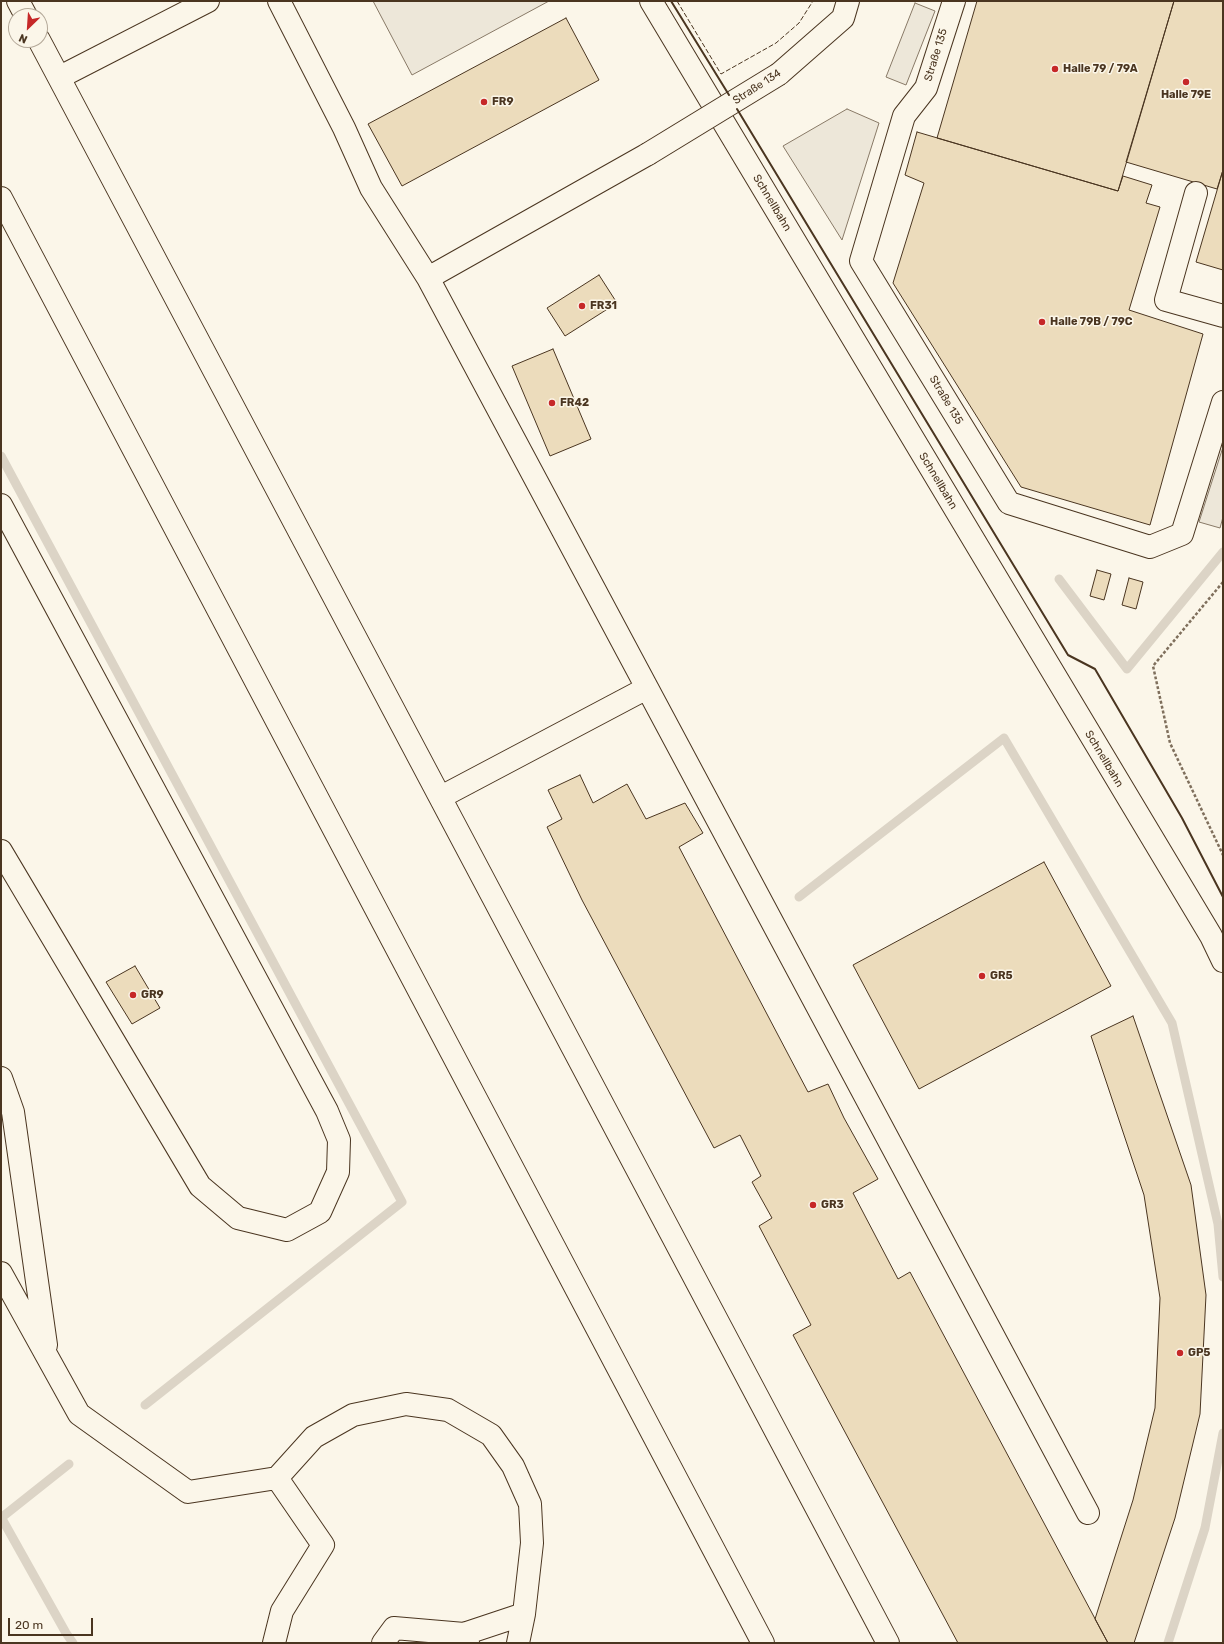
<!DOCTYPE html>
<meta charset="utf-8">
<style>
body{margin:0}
#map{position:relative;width:1224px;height:1644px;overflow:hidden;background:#fbf6e9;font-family:Rubik,sans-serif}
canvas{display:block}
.frame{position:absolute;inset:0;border:2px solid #4a3520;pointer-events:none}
.north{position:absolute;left:8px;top:8px;width:40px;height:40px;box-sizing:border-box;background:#fbf6e9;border:1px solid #b4a999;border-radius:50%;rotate:205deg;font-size:11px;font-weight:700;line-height:16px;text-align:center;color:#4a3520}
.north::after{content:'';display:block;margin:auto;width:14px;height:18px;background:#c62828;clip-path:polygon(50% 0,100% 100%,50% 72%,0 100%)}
.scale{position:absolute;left:8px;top:1618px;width:85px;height:18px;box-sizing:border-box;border:2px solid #4a3520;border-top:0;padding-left:5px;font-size:12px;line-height:14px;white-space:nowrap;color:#4a3520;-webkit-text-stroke:3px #fbf6e9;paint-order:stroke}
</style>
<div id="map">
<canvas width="1224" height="1644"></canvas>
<div class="frame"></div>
<div class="north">N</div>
<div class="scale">20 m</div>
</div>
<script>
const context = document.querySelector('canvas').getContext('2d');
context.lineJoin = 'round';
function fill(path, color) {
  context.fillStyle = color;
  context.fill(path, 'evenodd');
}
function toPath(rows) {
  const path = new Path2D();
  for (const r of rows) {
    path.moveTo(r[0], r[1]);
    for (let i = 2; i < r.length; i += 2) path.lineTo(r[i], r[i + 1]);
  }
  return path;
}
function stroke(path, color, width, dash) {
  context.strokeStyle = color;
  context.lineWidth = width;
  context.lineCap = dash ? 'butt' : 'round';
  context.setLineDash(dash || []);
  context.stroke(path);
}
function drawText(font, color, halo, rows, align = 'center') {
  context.font = font + ' Rubik,sans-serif';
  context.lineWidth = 3;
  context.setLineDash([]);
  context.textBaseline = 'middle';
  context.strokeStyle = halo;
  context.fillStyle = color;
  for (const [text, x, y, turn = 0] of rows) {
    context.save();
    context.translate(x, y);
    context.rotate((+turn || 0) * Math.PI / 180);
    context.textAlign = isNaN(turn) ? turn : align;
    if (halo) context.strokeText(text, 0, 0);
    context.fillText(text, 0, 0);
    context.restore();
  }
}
const parking = toPath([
 [373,1,549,1,412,75,373,1],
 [915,3,935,11,906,85,886,77,915,3],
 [847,109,879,123,842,240,783,146,847,109],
 [1223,447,1223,517,1220,528,1199,522,1223,447]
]);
fill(parking, '#ede7d9');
stroke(parking, '#887966', 1);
stroke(toPath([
 [1,456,402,1202,145,1405],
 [1059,579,1127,669,1223,552],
 [799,897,1004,738,1172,1023,1218,1224,1223,1277],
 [1,1517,66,1633,73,1643],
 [1,1518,69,1464],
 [1168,1643,1205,1528,1223,1433]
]), '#dcd4c6', 9);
const building = toPath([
 [977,1,1174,1,1118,191,937,138,977,1],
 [1174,1,1223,1,1223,170,1217,189,1126,162,1174,1],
 [566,18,599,80,402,186,368,124,566,18],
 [917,132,1118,191,1123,176,1152,185,1146,203,1160,207,1129,310,1203,334,1150,525,1021,487,893,283,924,183,905,175,917,132],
 [1223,170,1223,270,1196,262,1223,170],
 [599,275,617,303,565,336,547,308,599,275],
 [553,349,591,439,550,456,512,366,553,349],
 [1097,570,1111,574,1104,600,1090,596,1097,570],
 [1129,578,1143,582,1136,609,1122,605,1129,578],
 [580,775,593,803,627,784,646,819,685,803,703,833,679,847,808,1092,828,1084,844,1118,878,1179,853,1193,898,1279,910,1272,1108,1643,958,1643,793,1335,811,1325,759,1226,772,1218,752,1182,761,1176,740,1135,714,1148,582,900,547,827,562,819,548,790,580,775],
 [1044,862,1111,986,919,1089,853,965,1044,862],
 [135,966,160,1008,132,1024,106,982,135,966],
 [1133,1016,1191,1185,1206,1295,1200,1414,1175,1518,1134,1643,1108,1643,1095,1619,1133,1500,1155,1408,1160,1298,1144,1195,1091,1036,1133,1016]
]);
fill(building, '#ecdcbc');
stroke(building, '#4a3520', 1);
const minor = toPath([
 [18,1,26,16],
 [279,1,344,128,371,188,428,278,648,154],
 [651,1,1211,936,1223,961],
 [954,1,926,88,904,116,861,261,1009,503,1150,547,1182,534,1223,402],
 [39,40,888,1643],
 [779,74,843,18,848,1],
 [60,77,208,1],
 [1196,193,1166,300,1223,316],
 [1,198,763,1643],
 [428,278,1088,1513],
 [1,505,327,1111,339,1140,338,1172,320,1212,287,1230,238,1218,200,1186,1,851],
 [441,797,647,688],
 [1,1078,13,1112,46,1345],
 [1,1273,79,1414,188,1492,277,1478,323,1545,282,1611,274,1643],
 [277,1478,314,1437,353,1415,406,1404,448,1410,491,1435,513,1466,530,1504,532,1543,524,1614,518,1643],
 [464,1634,524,1614],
 [383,1643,394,1628,464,1634,468,1643]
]);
stroke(minor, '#4a3520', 24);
stroke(toPath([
 [1223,582,1153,666,1170,743,1223,855]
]), '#7f6f5c', 2.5, [3, 2]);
stroke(minor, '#fbf6e9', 22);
const minorBridge = toPath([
 [648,154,779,74]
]);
stroke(minorBridge, '#4a3520', 24, []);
stroke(minorBridge, '#fbf6e9', 22);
stroke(toPath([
 [677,1,721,74,776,43,799,23,813,1]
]), '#4a3520', 1, [5, 2]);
stroke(toPath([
 [671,1,729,95],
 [737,109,1068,655,1095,669,1182,818,1223,897]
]), '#4a3520', 2);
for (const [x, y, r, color] of [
 [1055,69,4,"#c62828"],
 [1186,82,4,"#c62828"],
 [484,102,4,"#c62828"],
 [582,306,4,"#c62828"],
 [1042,322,4,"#c62828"],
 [552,403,4,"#c62828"],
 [982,976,4,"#c62828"],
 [133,995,4,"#c62828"],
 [813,1205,4,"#c62828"],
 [1180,1353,4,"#c62828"]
]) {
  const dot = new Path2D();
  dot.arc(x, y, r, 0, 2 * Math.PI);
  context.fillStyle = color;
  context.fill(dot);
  stroke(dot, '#fbf6e9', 1.5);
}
drawText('11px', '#4a3520', '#fbf6e9', [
 ["Straße 135",936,55,-73],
 ["Straße 134",757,87,-33],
 ["Schnellbahn",772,203,59],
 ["Straße 135",946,400,59],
 ["Schnellbahn",938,481,59],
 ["Schnellbahn",1104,759,59]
]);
drawText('bold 11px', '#4a3520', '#fbf6e9', [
 ["Halle 79 / 79A",1063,69],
 ["Halle 79E",1186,95,"center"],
 ["FR9",492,102],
 ["FR31",590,306],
 ["Halle 79B / 79C",1050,322],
 ["FR42",560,403],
 ["GR5",990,976],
 ["GR9",141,995],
 ["GR3",821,1205],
 ["GP5",1188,1353]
], 'left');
</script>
